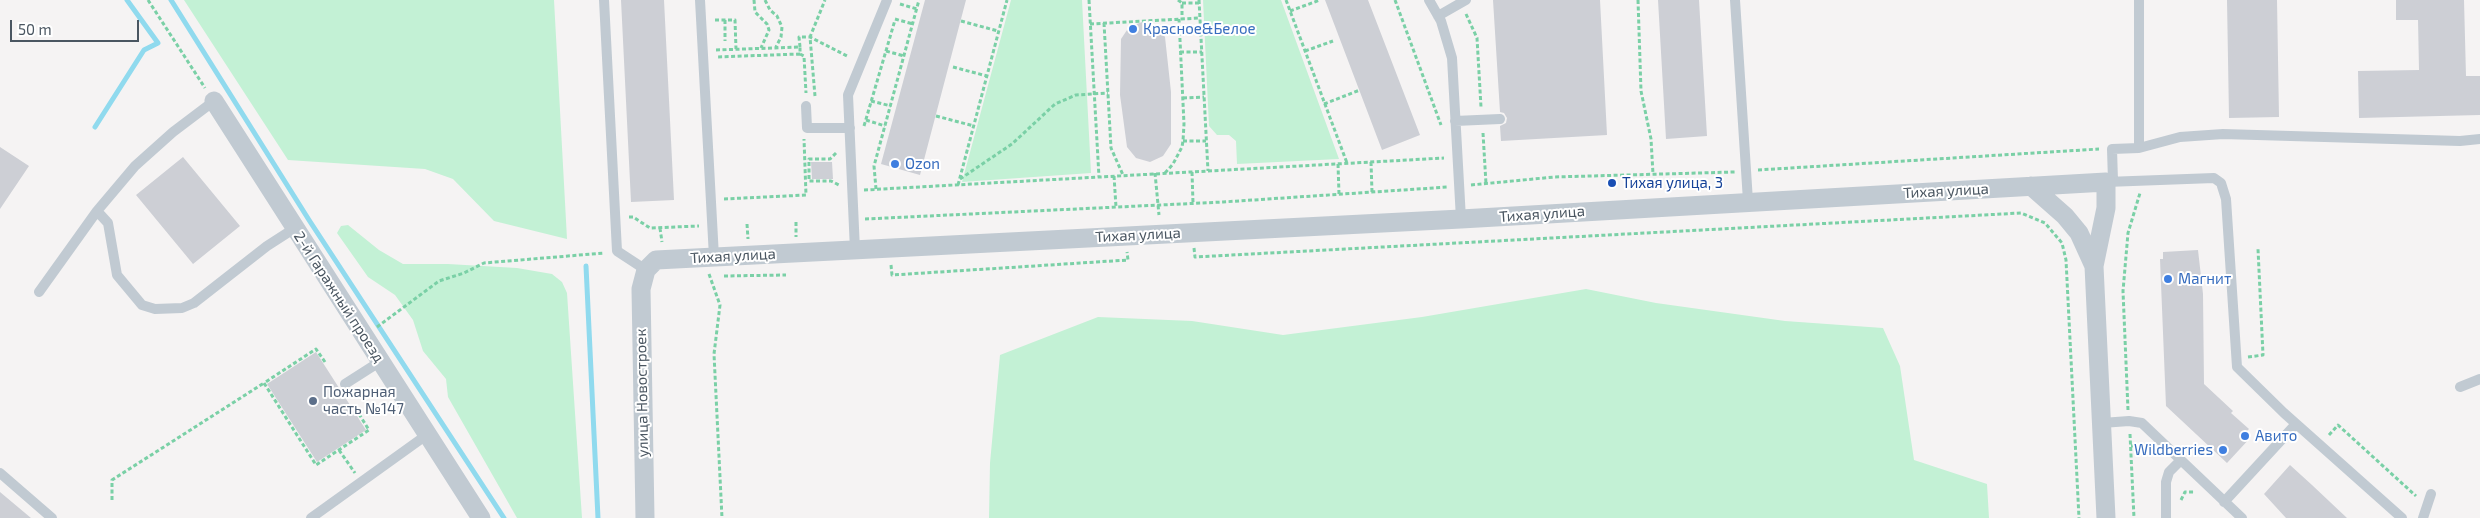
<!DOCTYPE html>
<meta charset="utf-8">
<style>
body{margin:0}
#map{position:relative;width:2480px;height:518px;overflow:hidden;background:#f5f3f3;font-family:"Exo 2",sans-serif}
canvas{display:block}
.scale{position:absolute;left:10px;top:20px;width:129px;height:22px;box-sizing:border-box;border:2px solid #4a5661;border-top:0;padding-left:6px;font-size:15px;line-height:18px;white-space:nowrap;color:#4a5661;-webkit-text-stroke:4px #fff;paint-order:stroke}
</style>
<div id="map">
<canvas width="2480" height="518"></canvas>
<div class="scale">50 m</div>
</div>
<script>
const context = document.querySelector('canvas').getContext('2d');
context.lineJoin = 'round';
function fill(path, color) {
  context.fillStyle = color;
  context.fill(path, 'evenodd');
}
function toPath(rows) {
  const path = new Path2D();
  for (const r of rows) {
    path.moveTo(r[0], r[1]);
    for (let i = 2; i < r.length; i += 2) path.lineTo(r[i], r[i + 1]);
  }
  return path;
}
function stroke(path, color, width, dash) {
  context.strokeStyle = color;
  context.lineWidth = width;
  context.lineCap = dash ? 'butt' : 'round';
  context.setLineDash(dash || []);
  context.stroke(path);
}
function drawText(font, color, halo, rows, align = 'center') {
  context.font = font + ' "Exo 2",sans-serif';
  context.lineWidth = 4;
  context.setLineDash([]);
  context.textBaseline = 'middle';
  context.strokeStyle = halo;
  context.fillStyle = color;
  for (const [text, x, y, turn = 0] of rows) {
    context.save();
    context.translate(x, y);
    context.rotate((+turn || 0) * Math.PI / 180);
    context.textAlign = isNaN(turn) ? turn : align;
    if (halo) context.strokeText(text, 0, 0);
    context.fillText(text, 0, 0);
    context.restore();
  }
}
fill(toPath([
 [184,0,554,0,567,239,494,221,453,179,425,169,288,160],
 [1011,0,1082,0,1091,173,962,182],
 [1203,0,1281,0,1339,159,1237,164,1236,141,1229,135,1217,135,1209,126],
 [348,225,379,250,403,264,448,264,517,268,552,274,562,282,567,293,582,518,517,518,448,397,446,379,423,351,413,320,395,295,368,277,337,233,341,226],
 [1586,289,1656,303,1785,321,1883,328,1900,366,1914,460,1987,484,1989,518,989,518,990,463,1000,355,1098,317,1192,321,1283,335,1422,317]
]), '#c3f1d5');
stroke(toPath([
 [171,0,309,220,504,518],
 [95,127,144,50,158,43,127,0],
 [586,266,598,518]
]), '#90daee', 5);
fill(toPath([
 [621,0,664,0,674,200,631,202],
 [925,0,966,0,920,175,881,164],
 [1325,0,1368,0,1420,135,1382,150],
 [1493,0,1600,0,1607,135,1501,141,1500,126,1506,123,1507,118,1504,113,1500,112],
 [1658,0,1699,0,1707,136,1666,139],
 [2227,0,2277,0,2279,117,2229,118],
 [2396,0,2464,0,2466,76,2480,76,2480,115,2359,118,2358,71,2419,70,2418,20,2396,20],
 [1142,22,1156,25,1165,37,1171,92,1171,144,1163,156,1150,162,1136,158,1127,147,1120,95,1121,39,1129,27],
 [0,147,29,166,0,209],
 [183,157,240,226,193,264,136,195],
 [811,162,832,162,833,179,812,179],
 [2198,250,2203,294,2204,384,2233,411,2231,413,2249,429,2246,432,2251,437,2227,463,2166,406,2160,259,2163,259,2163,252],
 [316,352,366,430,317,462,267,384],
 [2290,465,2312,485,2347,518,2286,518,2264,494],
 [0,492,31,518,0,518]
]), '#cdcfd5');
stroke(toPath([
 [148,0,205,88],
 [754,0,755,12,767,24,769,30,761,48],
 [765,0,770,10,777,16,782,27,781,37,776,47],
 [1089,0,1099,177],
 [1178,0,1182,3,1182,19],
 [1199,0,1208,171],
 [1286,0,1347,163],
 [1395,0,1441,125],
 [1638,0,1641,91,1651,139,1653,174],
 [1182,3,1199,3],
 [900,4,917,9],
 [1290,11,1320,0],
 [1466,14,1477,38,1481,107],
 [895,19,913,24],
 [715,20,735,20,736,49],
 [725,20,725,41],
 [961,21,998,31],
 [1104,23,1111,148,1123,175],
 [1090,24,1200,18],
 [800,47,799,37,810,37,849,57],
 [716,50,800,47,800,54,716,57],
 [886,51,904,56],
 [1305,51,1333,41],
 [1180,52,1202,52],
 [800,54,804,56,806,93],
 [953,67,987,76],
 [815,96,810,37,825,0],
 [1183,98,1204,97],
 [871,101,891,106],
 [1324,104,1360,90],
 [936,116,974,126],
 [866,120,885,126],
 [864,126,895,20],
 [1483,133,1486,184],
 [1183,141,1206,141],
 [836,153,830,159,809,159,809,181,831,181,839,185],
 [1371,162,1372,192],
 [1338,164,1339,194],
 [1758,170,2099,149],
 [1192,172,1193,203],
 [1155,173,1159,215],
 [1165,173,1173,164,1182,147,1183,141,1184,124,1179,19],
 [1114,176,1116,207],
 [960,179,1012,144,1055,104,1076,95,1108,93],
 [958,185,1007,0],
 [1471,185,1554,177,1735,172],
 [876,189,874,166,919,0],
 [864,190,1444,158],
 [724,199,806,195,804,139],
 [629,217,633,217,650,228,699,226],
 [865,219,1223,202,1448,187],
 [796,222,796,237],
 [747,224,748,239],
 [660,228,662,242],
 [1194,248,1195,257,2021,213,2045,223,2062,243,2066,260,2079,518],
 [891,265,892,275,1128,260,1127,252],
 [709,274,720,305,714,354,722,518],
 [724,276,786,275],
 [377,327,439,281,464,273,484,263,604,253],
 [2248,357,2263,355,2258,249],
 [325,362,316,349,264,383,316,465,369,430,359,414],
 [2128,410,2123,291,2128,233,2140,193],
 [2130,434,2134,518],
 [2329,435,2338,425,2416,496],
 [2131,446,2147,445],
 [339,450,355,473],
 [112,500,112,480,264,383],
 [2181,500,2185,492,2194,492]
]), '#7ad0a6', 3, [4, 2.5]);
stroke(toPath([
 [604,0,617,251,646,270],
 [700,0,714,257],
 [1429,0,1441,21,1452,58,1461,219],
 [1735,0,1748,201],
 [1438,16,1466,0],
 [806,106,807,128,850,128],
 [1455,121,1500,119],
 [2139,148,2139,0],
 [2113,181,2112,149,2139,148,2180,137,2223,134,2460,141,2480,139],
 [2106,182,2214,178,2221,183,2226,199,2237,367,2284,413,2402,518],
 [97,211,108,223,117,275,142,305,155,309,182,308,194,303,267,246,295,228],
 [855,250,848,95,887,0],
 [39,292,97,211,135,166,173,132,214,101],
 [345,384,381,361],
 [2460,387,2480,379],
 [2102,423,2129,421,2142,423,2242,518],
 [0,473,52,518],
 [2224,502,2296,424],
 [311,518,428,434],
 [2166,518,2166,482,2169,472,2180,461],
 [2423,518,2431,494]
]), '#c1cad2', 10);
stroke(toPath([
 [214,101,481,518],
 [2031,186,2065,216,2079,233,2094,266],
 [645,518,641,289,646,270,656,260,1461,219,2106,182,2106,208,2094,266,2106,518]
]), '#c1cad2', 19);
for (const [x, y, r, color] of [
 [1133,29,5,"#3f7fe0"],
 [895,164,5,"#3f7fe0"],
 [1612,183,5,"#1a4fb4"],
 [2168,279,5,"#3f7fe0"],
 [313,401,5,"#5c6f8a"],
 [2245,436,5,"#3f7fe0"],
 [2223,450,5,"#3f7fe0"]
]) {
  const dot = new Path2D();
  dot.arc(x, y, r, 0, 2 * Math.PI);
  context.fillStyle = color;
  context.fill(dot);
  stroke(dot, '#fff', 2);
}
drawText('15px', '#366cbe', '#fff', [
 ["Красное&Белое",1143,29],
 ["Ozon",905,164],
 ["Магнит",2178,279],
 ["Авито",2255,436],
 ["Wildberries",2213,450,"right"]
], 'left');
drawText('15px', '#164399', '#fff', [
 ["Тихая улица, 3",1622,183]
], 'left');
drawText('15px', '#4a5661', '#fff', [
 ["Тихая улица",1946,191,-3],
 ["Тихая улица",1542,214,-4],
 ["Тихая улица",1138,235,-3],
 ["Тихая улица",733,256,-3],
 ["2-й Гаражный проезд",339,297,57],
 ["улица Новостроек",642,393,-91]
]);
drawText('15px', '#4e5e75', '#fff', [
 ["Пожарная",323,392],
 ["часть №147",323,409]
], 'left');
</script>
